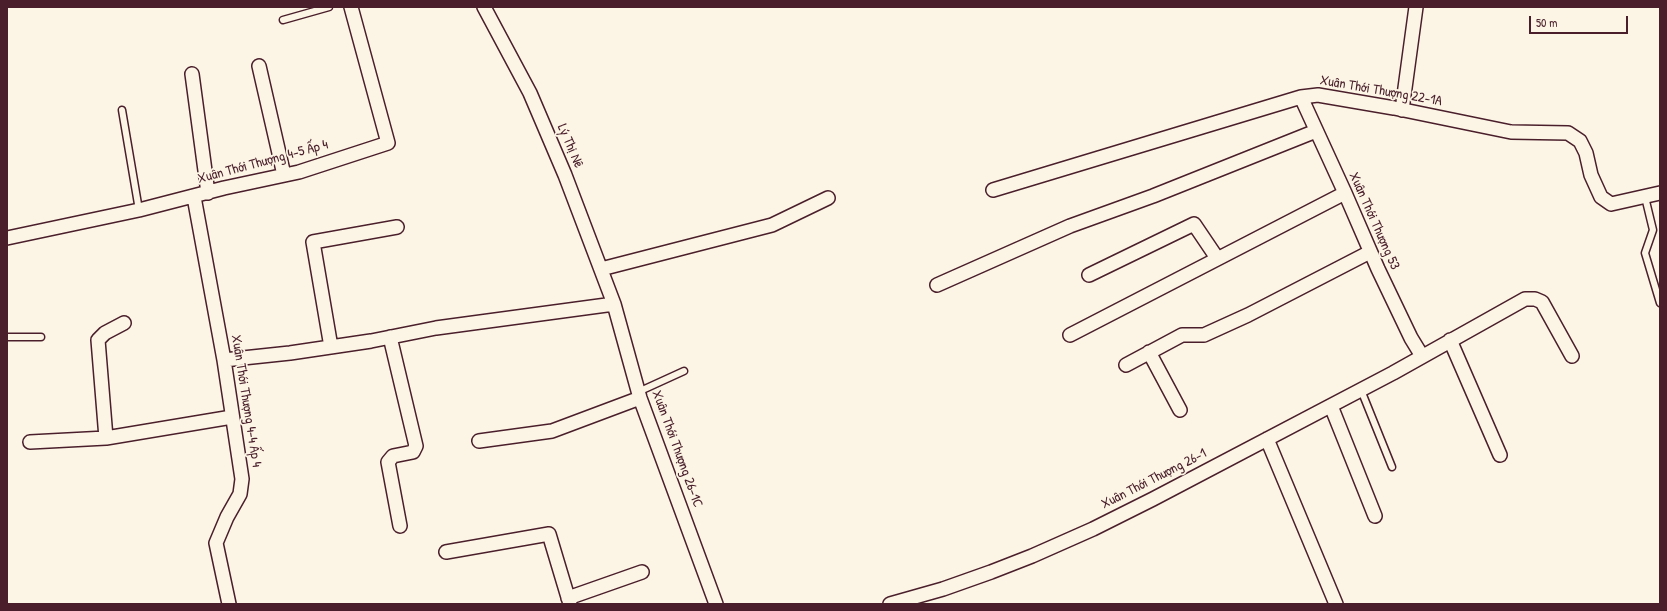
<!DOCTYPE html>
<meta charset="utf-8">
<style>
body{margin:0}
#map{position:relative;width:1667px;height:611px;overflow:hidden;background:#fcf5e5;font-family:"Patrick Hand",sans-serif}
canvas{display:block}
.frame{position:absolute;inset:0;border:8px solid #4a1f2b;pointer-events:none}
.scale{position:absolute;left:1529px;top:16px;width:99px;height:18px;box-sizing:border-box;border:2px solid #4a1f2b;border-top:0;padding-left:5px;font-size:12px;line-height:14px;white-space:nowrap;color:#4a1f2b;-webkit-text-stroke:3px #fcf5e5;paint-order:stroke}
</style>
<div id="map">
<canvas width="1667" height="611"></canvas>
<div class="frame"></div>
<div class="scale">50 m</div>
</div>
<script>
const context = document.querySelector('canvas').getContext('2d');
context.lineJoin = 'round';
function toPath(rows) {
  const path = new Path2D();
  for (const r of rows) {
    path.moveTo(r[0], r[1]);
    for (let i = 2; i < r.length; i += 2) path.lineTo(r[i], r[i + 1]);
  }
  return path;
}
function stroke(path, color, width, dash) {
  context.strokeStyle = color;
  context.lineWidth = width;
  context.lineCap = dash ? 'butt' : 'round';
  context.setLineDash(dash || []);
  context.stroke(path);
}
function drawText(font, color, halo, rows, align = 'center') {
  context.font = font + ' "Patrick Hand",sans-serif';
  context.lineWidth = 3.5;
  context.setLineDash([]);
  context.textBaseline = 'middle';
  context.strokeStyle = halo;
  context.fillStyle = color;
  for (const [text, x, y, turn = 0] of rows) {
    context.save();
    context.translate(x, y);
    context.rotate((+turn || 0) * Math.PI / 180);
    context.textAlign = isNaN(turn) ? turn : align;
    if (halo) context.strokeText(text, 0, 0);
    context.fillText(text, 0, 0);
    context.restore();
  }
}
const lane = toPath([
 [283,20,329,7],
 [122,110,139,210],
 [1645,197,1653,230,1645,253,1660,303],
 [7,337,41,337],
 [1361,390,1392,467],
 [638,392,684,371]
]);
const street = toPath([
 [484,7,530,93,565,175,614,304,640,398,716,604],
 [259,66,284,175],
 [192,74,208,193],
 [1301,97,1345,193,1378,269,1411,338,1422,356],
 [1402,110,1416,7],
 [993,190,1301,97,1318,95,1394,108,1511,132,1568,133,1580,141,1586,153,1591,175,1601,197,1611,204,1660,193],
 [194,197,224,360,242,479,240,494,227,517,216,543,229,604],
 [7,238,139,210,224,188,299,172,388,143,351,7],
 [601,269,772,225,828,198],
 [1089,275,1194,224,1217,258],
 [937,285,1070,226,1153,196,1316,131],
 [1070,335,1345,193],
 [390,337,416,446,413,452,393,456,388,462,400,526],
 [1450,340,1500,455],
 [331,347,313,242,397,227],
 [1149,352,1180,410],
 [224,360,290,353,371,341,436,328,614,304],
 [1126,365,1182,335,1204,335,1248,315,1370,252],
 [1331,406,1375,516],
 [106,438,98,340,105,333,124,323],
 [1267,439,1336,604],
 [479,441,552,431,640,398],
 [30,442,106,438,232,417],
 [446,552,549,534,570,604],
 [568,598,642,572],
 [890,604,943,589,991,572,1032,556,1093,529,1153,499,1393,373,1525,299,1535,299,1542,302,1572,356]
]);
stroke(lane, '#4a1f2b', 9);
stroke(street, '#4a1f2b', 16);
stroke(lane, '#fcf5e5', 6);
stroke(street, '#fcf5e5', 13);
drawText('14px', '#4a1f2b', '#fcf5e5', [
 ["Xuân Thới Thượng 22-1A",1381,91,10],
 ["Lý Thị Nê",570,146,67],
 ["Xuân Thới Thượng 4-5 Ấp 4",263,162,-15],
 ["Xuân Thới Thượng 53",1374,221,66],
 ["Xuân Thới Thượng 4-4 Ấp 4",246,401,81],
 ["Xuân Thới Thượng 26-1C",677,449,70],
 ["Xuân Thới Thượng 26-1",1154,479,-27]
]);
</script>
